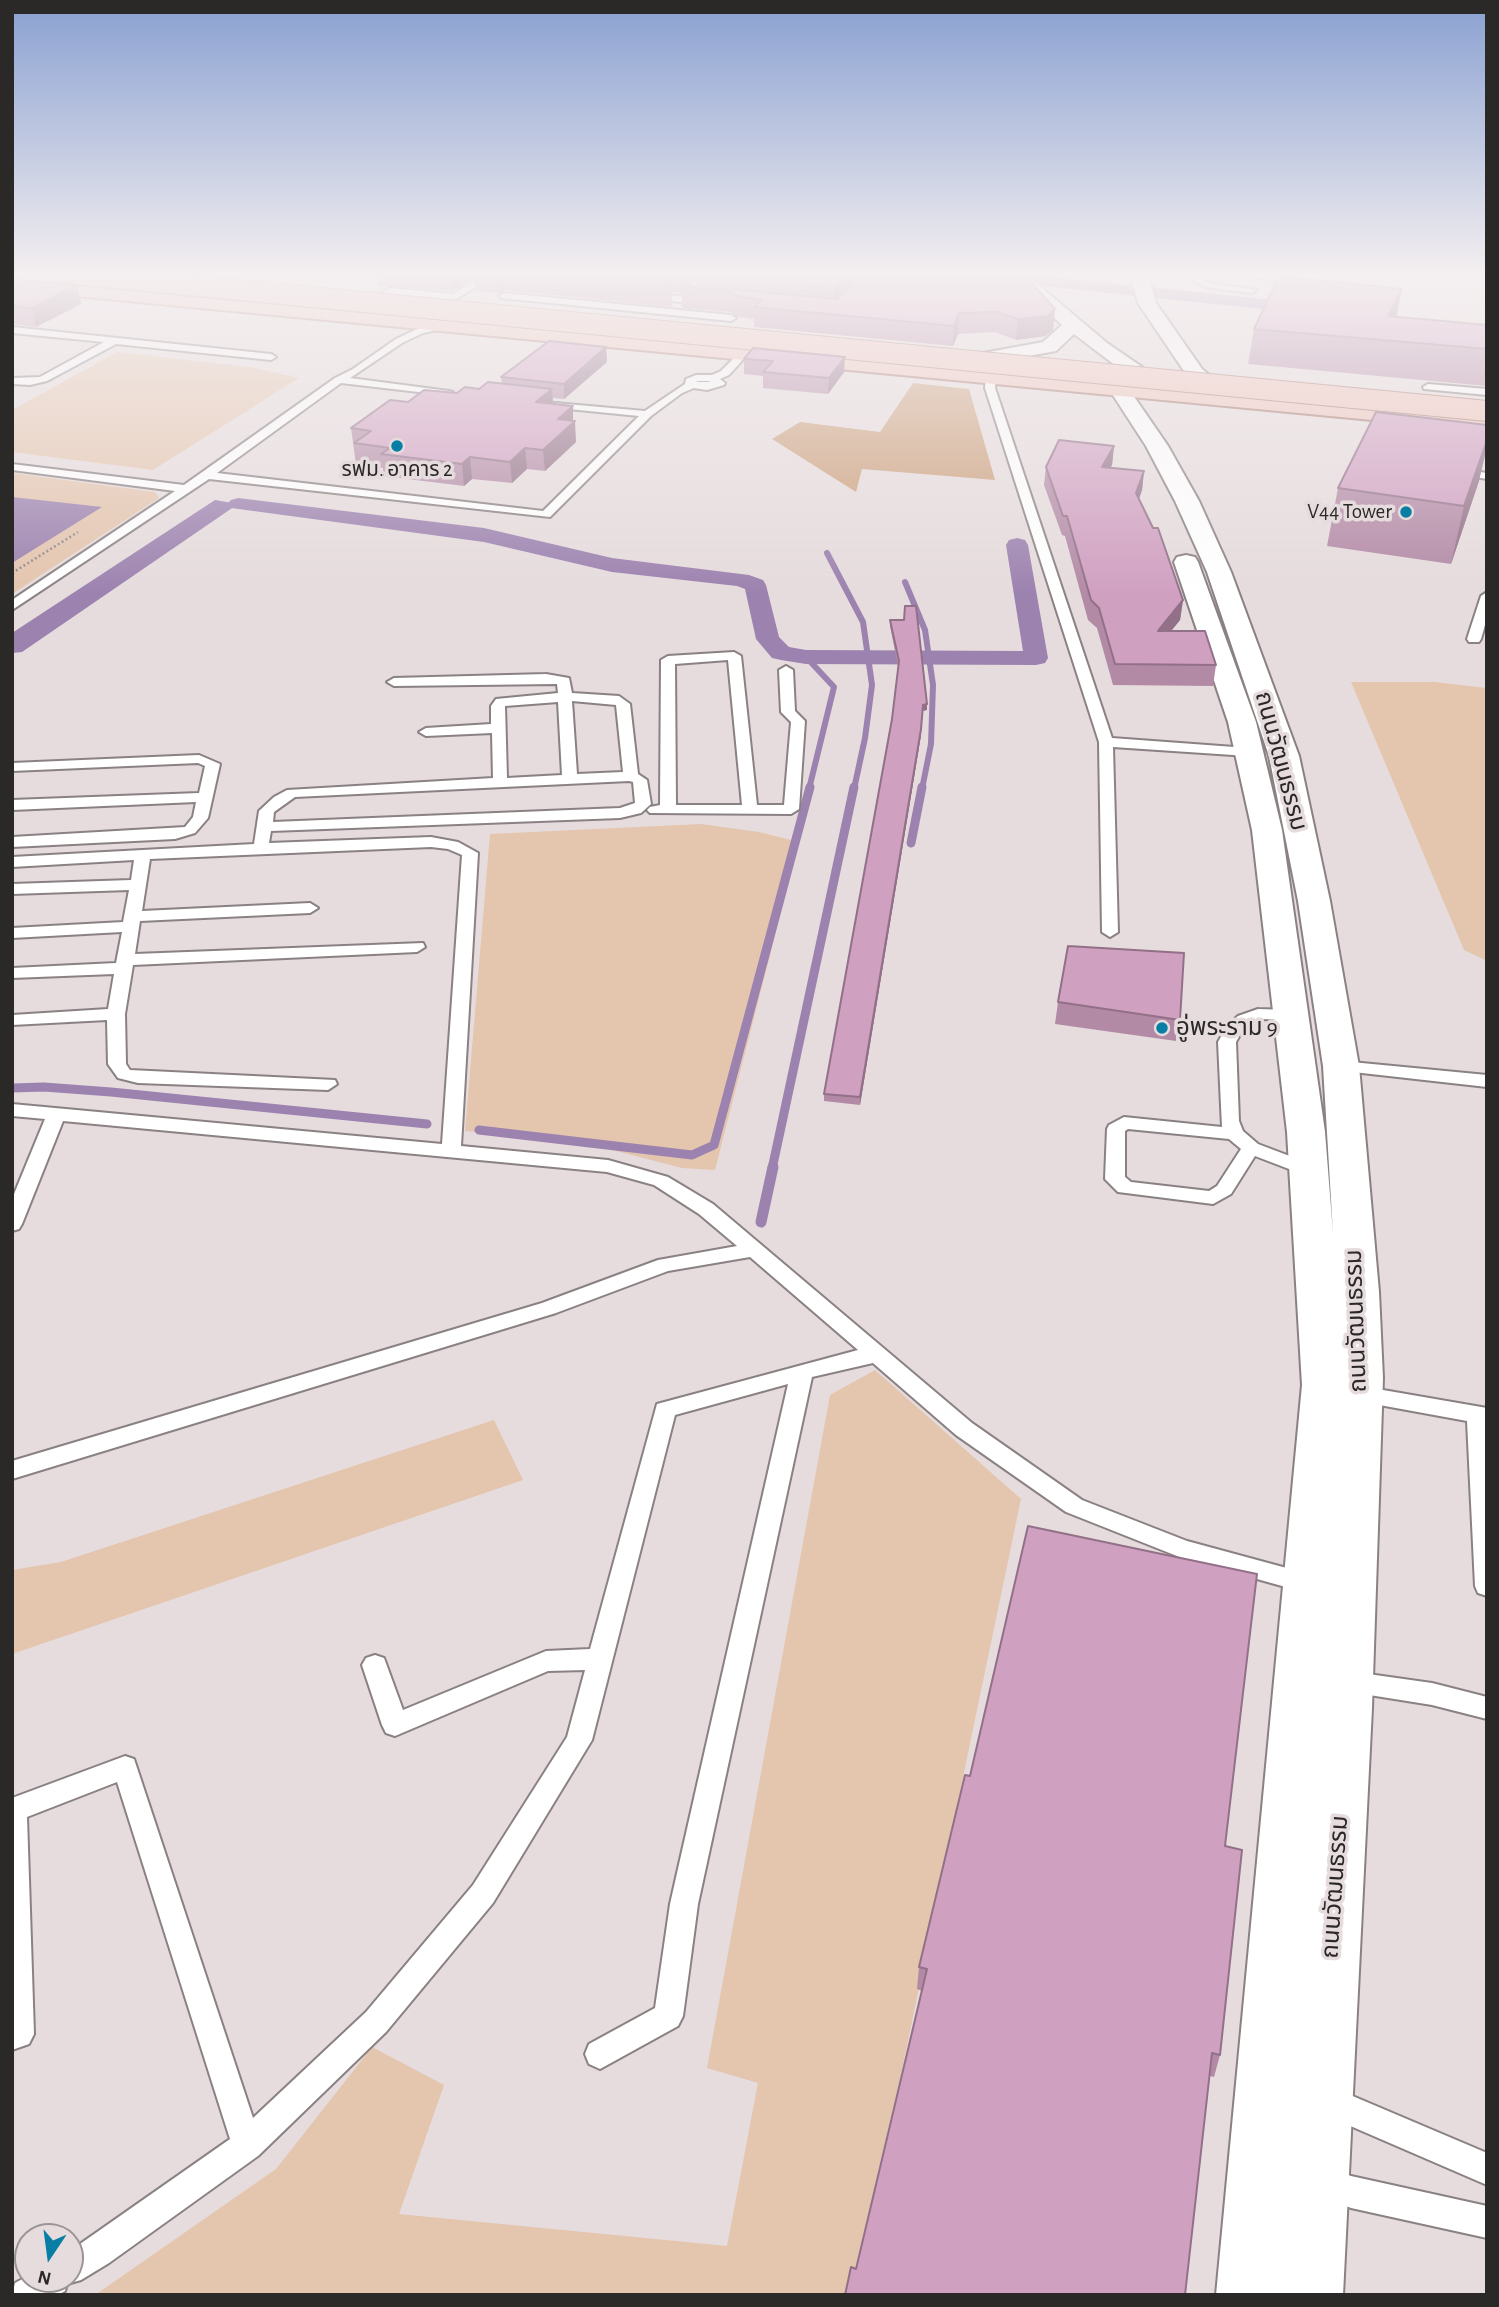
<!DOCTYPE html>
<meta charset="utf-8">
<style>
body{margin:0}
#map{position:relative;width:1499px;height:2307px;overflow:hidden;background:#e6dcdd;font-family:"Alegreya Sans",sans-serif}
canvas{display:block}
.frame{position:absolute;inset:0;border:14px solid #2b2828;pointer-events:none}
.north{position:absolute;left:14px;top:2223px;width:70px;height:70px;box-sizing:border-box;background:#e6dcdd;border:2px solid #9b9495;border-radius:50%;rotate:193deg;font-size:19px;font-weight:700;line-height:28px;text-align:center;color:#2b2828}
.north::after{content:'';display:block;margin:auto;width:24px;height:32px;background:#087ea5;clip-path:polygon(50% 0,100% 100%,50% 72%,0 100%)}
</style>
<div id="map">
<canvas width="1499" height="2307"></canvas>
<div class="frame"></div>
<div class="north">N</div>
</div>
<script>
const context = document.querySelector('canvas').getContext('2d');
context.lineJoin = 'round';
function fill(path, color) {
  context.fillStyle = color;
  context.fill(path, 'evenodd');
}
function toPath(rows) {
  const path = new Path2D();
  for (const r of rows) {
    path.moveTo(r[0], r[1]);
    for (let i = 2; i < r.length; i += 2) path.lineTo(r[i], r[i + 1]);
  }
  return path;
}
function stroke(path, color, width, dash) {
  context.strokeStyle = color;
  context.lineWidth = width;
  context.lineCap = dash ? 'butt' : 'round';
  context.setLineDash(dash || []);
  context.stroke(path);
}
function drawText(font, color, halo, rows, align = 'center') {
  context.font = font + ' "Alegreya Sans","Noto Sans Thai",sans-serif';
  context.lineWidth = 7;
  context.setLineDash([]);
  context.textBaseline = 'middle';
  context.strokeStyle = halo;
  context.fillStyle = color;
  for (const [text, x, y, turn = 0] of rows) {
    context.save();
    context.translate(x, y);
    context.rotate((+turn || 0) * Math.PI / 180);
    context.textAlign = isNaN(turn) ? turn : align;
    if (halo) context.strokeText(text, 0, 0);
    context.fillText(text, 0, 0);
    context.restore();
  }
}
fill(toPath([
 [117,352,250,367,299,378,153,470,12,452,12,410],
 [12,473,155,492,159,498,12,594],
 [1351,682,1434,682,1487,688,1487,961,1464,950],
 [701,824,759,832,799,842,715,1170,682,1168,566,1138,465,1131,490,834],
 [875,1370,1021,1499,900,2079,849,2295,95,2295,276,2169,372,2047,444,2085,399,2214,727,2246,758,2083,707,2068,830,1395],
 [494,1420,523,1480,12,1654,12,1570,61,1562]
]), '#e4c5ae');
fill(toPath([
 [913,383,969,389,995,480,862,469,856,492,772,439,800,422,880,432]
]), '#cb9f7b');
fill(toPath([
 [12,497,102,507,12,563],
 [215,500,238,504,22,652,12,653,12,633]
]), '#9c82af');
stroke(toPath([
 [827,553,863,622,872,685,865,738,854,789],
 [905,582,925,630,933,685,931,744,922,789],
 [806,657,834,687,809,789]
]), '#9c82af', 6);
stroke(toPath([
 [911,843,922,787],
 [12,1088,44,1087,111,1092,427,1124],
 [479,1130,692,1155,714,1145,810,787],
 [772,1169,854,787]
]), '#9c82af', 9);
stroke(toPath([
 [761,1222,773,1167]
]), '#9c82af', 11);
fill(toPath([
 [948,272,1005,272,1311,304,1319,309,1311,314,956,277,948,272],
 [238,498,484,528,612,558,749,575,763,580,766,585,779,637,789,647,806,650,1023,651,1006,545,1009,540,1017,538,1025,540,1028,545,1048,658,1045,663,1036,665,806,664,781,660,772,658,756,639,745,589,737,586,612,572,484,542,231,508,227,504,231,500,238,498]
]), '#9c82af');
const lane = toPath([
 [489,272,499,272,455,300,392,294,380,300,375,297,390,288,453,294,489,272],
 [1195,272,1222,272,1200,278,1210,283,1257,290,1252,293,1205,287,1191,279,1195,272],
 [504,293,731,315,736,318,731,321,501,298,499,296,504,293],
 [647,293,707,299,712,302,707,305,644,298,642,296,647,293],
 [443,323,446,324,446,328,423,333,402,343,350,378,449,391,453,392,453,396,341,383,217,473,543,511,639,416,548,407,544,406,544,402,645,411,685,384,686,379,696,375,712,375,721,371,740,352,748,354,729,375,720,379,725,383,724,385,707,390,694,388,682,393,651,416,550,517,209,479,12,610,12,600,175,491,12,470,12,464,184,485,335,378,353,369,396,339,417,329,443,323],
 [708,381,711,382,696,382,698,381,708,381],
 [12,327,271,354,276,357,271,360,116,344,47,381,30,385,12,384,12,378,40,377,104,342,12,333,12,327],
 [991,374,996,377,995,388,1112,738,1248,748,1255,752,1248,756,1113,747,1118,932,1110,937,1102,932,1099,742,985,388,986,377,991,374],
 [1428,384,1487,389,1487,395,1424,389,1423,387,1428,384],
 [1455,468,1487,473,1487,479,1451,473,1451,469,1455,468],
 [1487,592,1487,618,1481,639,1479,642,1469,642,1467,639,1481,596,1487,592],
 [734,652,741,656,757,805,784,805,791,722,781,712,779,670,786,666,793,670,795,711,805,721,799,809,791,814,650,813,647,810,650,807,660,805,661,660,668,656,734,652],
 [728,660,742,805,676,805,675,664,728,660],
 [546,674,569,678,572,693,619,696,630,704,638,774,647,780,651,804,641,813,620,818,271,831,269,843,431,837,458,842,478,853,461,1146,608,1160,668,1177,713,1204,972,1423,1082,1500,1187,1541,1316,1576,1319,1583,1316,1590,1307,1593,1182,1558,1066,1512,956,1435,873,1363,812,1377,698,1904,683,2016,678,2026,600,2069,589,2064,585,2054,589,2044,655,2008,670,1904,788,1384,675,1415,592,1740,493,1903,386,2032,258,2156,109,2263,81,2280,67,2284,65,2291,58,2295,12,2295,15,2283,28,2276,28,2279,70,2279,70,2251,230,2139,117,1782,27,1817,34,2034,29,2044,12,2050,12,1798,125,1756,134,1759,253,2118,366,2012,473,1885,567,1737,585,1670,548,1671,395,1736,386,1733,382,1725,362,1665,366,1658,375,1655,384,1658,403,1710,546,1651,590,1649,657,1404,858,1350,750,1257,668,1271,556,1313,12,1479,12,1461,542,1303,658,1260,737,1246,699,1214,654,1185,607,1172,63,1121,22,1224,19,1229,12,1231,12,1199,45,1119,12,1116,12,1104,442,1144,462,855,448,849,431,847,150,859,142,911,310,903,318,908,310,913,140,921,135,954,423,943,425,947,417,952,133,965,125,1014,126,1064,130,1070,335,1080,337,1084,328,1090,138,1083,118,1078,108,1064,107,1020,12,1025,12,1015,108,1009,114,974,12,978,12,968,116,963,122,932,12,938,12,928,123,922,129,890,12,894,12,884,131,880,134,860,12,867,12,857,254,844,259,811,274,797,287,790,493,778,492,733,426,736,419,732,426,728,491,724,491,706,496,699,558,693,557,684,394,686,387,682,394,678,546,674],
 [572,701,616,705,623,772,577,774,572,701],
 [558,702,562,775,507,778,505,706,558,702],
 [629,781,633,782,635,803,620,808,273,822,274,812,295,797,629,781],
 [199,755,220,764,208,818,195,833,175,839,12,847,12,837,185,827,193,817,196,802,12,810,12,800,199,793,205,766,198,763,12,771,12,763,199,755],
 [1258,1009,1290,1010,1299,1015,1290,1020,1260,1019,1241,1033,1236,1042,1239,1121,1243,1131,1258,1144,1316,1166,1319,1170,1316,1174,1302,1174,1255,1156,1231,1194,1213,1204,1118,1192,1105,1179,1107,1129,1109,1125,1124,1117,1222,1127,1218,1042,1227,1026,1238,1016,1258,1009],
 [1128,1129,1229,1139,1241,1149,1217,1186,1209,1191,1131,1182,1125,1177,1125,1131,1128,1129],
 [1341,1061,1487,1075,1487,1087,1335,1070,1332,1066,1335,1062,1341,1061],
 [1360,1386,1487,1408,1487,1596,1478,1593,1475,1586,1467,1421,1352,1400,1349,1394,1352,1388,1360,1386],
 [1347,1671,1432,1683,1487,1697,1487,1719,1432,1705,1338,1690,1334,1682,1338,1674,1347,1671],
 [1329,2086,1487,2153,1487,2185,1318,2112,1314,2101,1318,2090,1329,2086],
 [1325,2166,1351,2176,1487,2206,1487,2238,1351,2208,1314,2193,1309,2182,1314,2171,1325,2166]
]);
const street = toPath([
 [1003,272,1023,272,1107,343,1142,367,1145,371,1142,375,1128,375,1074,334,1056,351,990,363,983,361,980,357,983,353,1043,342,1062,325,1003,272],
 [1129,272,1147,272,1156,303,1202,369,1213,378,1210,382,1203,384,1188,377,1138,303,1129,272],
 [1238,272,1305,272,1330,275,1339,280,1330,285,1247,277,1238,272]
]);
const secondary = toPath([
 [1119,383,1126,385,1168,446,1199,501,1231,572,1299,756,1330,901,1359,1066,1379,1292,1383,1378,1372,1708,1343,2295,1216,2295,1302,1385,1287,1132,1252,830,1228,722,1174,562,1177,557,1186,555,1195,557,1198,562,1256,722,1282,830,1325,1132,1333,1233,1323,1066,1298,901,1269,756,1207,572,1175,501,1146,446,1109,389,1112,385,1119,383]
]);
const primary = toPath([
 [12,280,1487,419,1487,431,12,290,12,280]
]);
stroke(lane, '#8a8182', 4);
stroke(street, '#8a8182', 4);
stroke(secondary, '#8a8182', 4);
stroke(primary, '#a4746a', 4);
stroke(toPath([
 [12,573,78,532]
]), '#908a8a', 2.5, [2, 2.5]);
fill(lane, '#fff');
fill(street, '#fff');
fill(secondary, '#fff');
fill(primary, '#efc4bb');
const primaryBridge = toPath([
 [55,272,1487,411]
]);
stroke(primaryBridge, '#a4746a', 22, []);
stroke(primaryBridge, '#efc4bb', 20);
fill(toPath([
 [378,272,1022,272,1055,309,1053,330,1045,336,1016,340,995,332,958,334,953,346,754,327,754,319,738,317,731,312,682,308,682,293,672,292,672,307,504,290,499,293,475,291,474,278,452,291,379,286],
 [697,279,697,286,690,285],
 [1435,272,1487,272,1487,278,1435,273],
 [12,279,77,285,81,304,36,327,12,324],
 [1396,317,1487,325,1487,386,1248,364,1254,329],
 [606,347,607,362,564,399,553,398,553,404,573,421,576,442,545,471,527,469,512,483,472,479,464,486,383,476,383,468,356,465,351,428,408,402,457,393,502,383,501,377],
 [753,348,844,372,828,394,763,388,763,376,744,374,744,359],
 [1114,446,1112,465,1110,468,1144,471,1142,490,1139,499,1183,600,1180,620,1171,631,1216,665,1213,686,1113,685,1097,628,1088,620,1065,536,1062,535,1044,485,1046,467],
 [1479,481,1451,564,1327,546,1338,488],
 [890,620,927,710,922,711,921,735,860,1105,824,1101,824,1094,892,719,898,666,890,626],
 [1058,1002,1180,1020,1176,1041,1055,1024],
 [1225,1846,1220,2055,1214,2077,1210,2076,856,2269,922,1991,917,1989,919,1967]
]), '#b38aa6');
fill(toPath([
 [451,272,473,272,474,278,452,291],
 [499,272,503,272,504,290,499,293,497,273],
 [682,272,705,272,697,275,697,279,687,288,682,287,681,293,681,273],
 [850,272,858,272,858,283,834,308,834,288],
 [77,285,81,304,36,327,32,308],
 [1402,289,1395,323,1388,316],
 [1055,309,1053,330,1045,336,1016,340,1018,319],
 [959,313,958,334,953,346,954,326],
 [606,347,607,362,564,399,564,384],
 [845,357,844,372,828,394,829,378],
 [552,389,553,409,536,402],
 [573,406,573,423,575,421,576,442,545,471,543,450,558,419],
 [1487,440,1487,447,1479,481,1451,564,1464,506],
 [1114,446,1112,465,1100,486,1102,467],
 [525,448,527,469,512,483,510,462],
 [470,457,472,479,464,486,462,464],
 [1144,471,1142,490,1134,512,1136,493],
 [1183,600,1180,620,1155,651,1158,631],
 [927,704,927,710,922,711,923,705],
 [921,729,921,735,860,1105,860,1097]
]), '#927087');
const building = toPath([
 [520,272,561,272,670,283,672,287,520,272],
 [700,272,850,272,834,288,697,275,700,272],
 [865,272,1022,272,1055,309,1047,316,1018,319,996,312,959,313,954,326,754,307,761,300,738,296,731,292,682,287,686,285,837,299,865,272],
 [1279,276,1402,289,1388,316,1487,325,1487,349,1254,329,1279,276],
 [12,279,77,285,32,308,12,306,12,279],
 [549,341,606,347,564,384,501,377,549,341],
 [753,348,845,357,829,378,763,372,773,361,744,359,753,348],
 [488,382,552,389,536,402,573,406,558,419,575,421,543,450,525,448,510,462,470,457,462,464,381,454,390,448,354,443,371,431,351,428,390,400,408,402,424,390,457,393,465,387,479,389,488,382],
 [1376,412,1487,425,1487,440,1464,506,1338,488,1376,412],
 [1059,440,1114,446,1102,467,1144,471,1136,493,1153,528,1158,528,1183,600,1158,631,1205,631,1216,665,1115,664,1099,608,1091,600,1067,516,1063,516,1046,467,1059,440],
 [905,606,916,606,927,704,923,705,921,729,860,1097,824,1094,892,719,899,661,890,620,904,620,905,606],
 [1068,946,1184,953,1180,1020,1058,1002,1068,946],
 [1028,1526,1257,1574,1225,1846,1242,1850,1220,2055,1212,2053,1185,2295,845,2295,851,2267,856,2269,927,1969,919,1967,965,1775,970,1776,1028,1526]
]);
fill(building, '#d0a0c1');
stroke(building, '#927087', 2);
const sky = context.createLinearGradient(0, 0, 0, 595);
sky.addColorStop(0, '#89a0d1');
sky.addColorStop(0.46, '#f4eff0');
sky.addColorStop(1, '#f4eff000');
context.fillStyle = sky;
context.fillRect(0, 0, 1499, 595);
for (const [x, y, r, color] of [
 [397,446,7,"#087ea5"],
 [1406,512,7,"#087ea5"],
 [1162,1028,7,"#087ea5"]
]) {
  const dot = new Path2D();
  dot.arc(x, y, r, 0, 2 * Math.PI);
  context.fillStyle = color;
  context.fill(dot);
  stroke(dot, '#e6dcdd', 2.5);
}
drawText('21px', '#2b2828', '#e6dcdd', [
 ["รฟม. อาคาร 2",397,470],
 ["V44 Tower",1392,512,"right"]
]);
drawText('24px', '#2b2828', '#e6dcdd', [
 ["ถนนวัฒนธรรม",1281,761,75],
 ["ถนนวัฒนธรรม",1356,1321,-92],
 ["ถนนวัฒนธรรม",1335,1887,-86]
]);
drawText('24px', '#2b2828', '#e6dcdd', [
 ["อู่พระราม 9",1176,1028]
], 'left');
</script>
